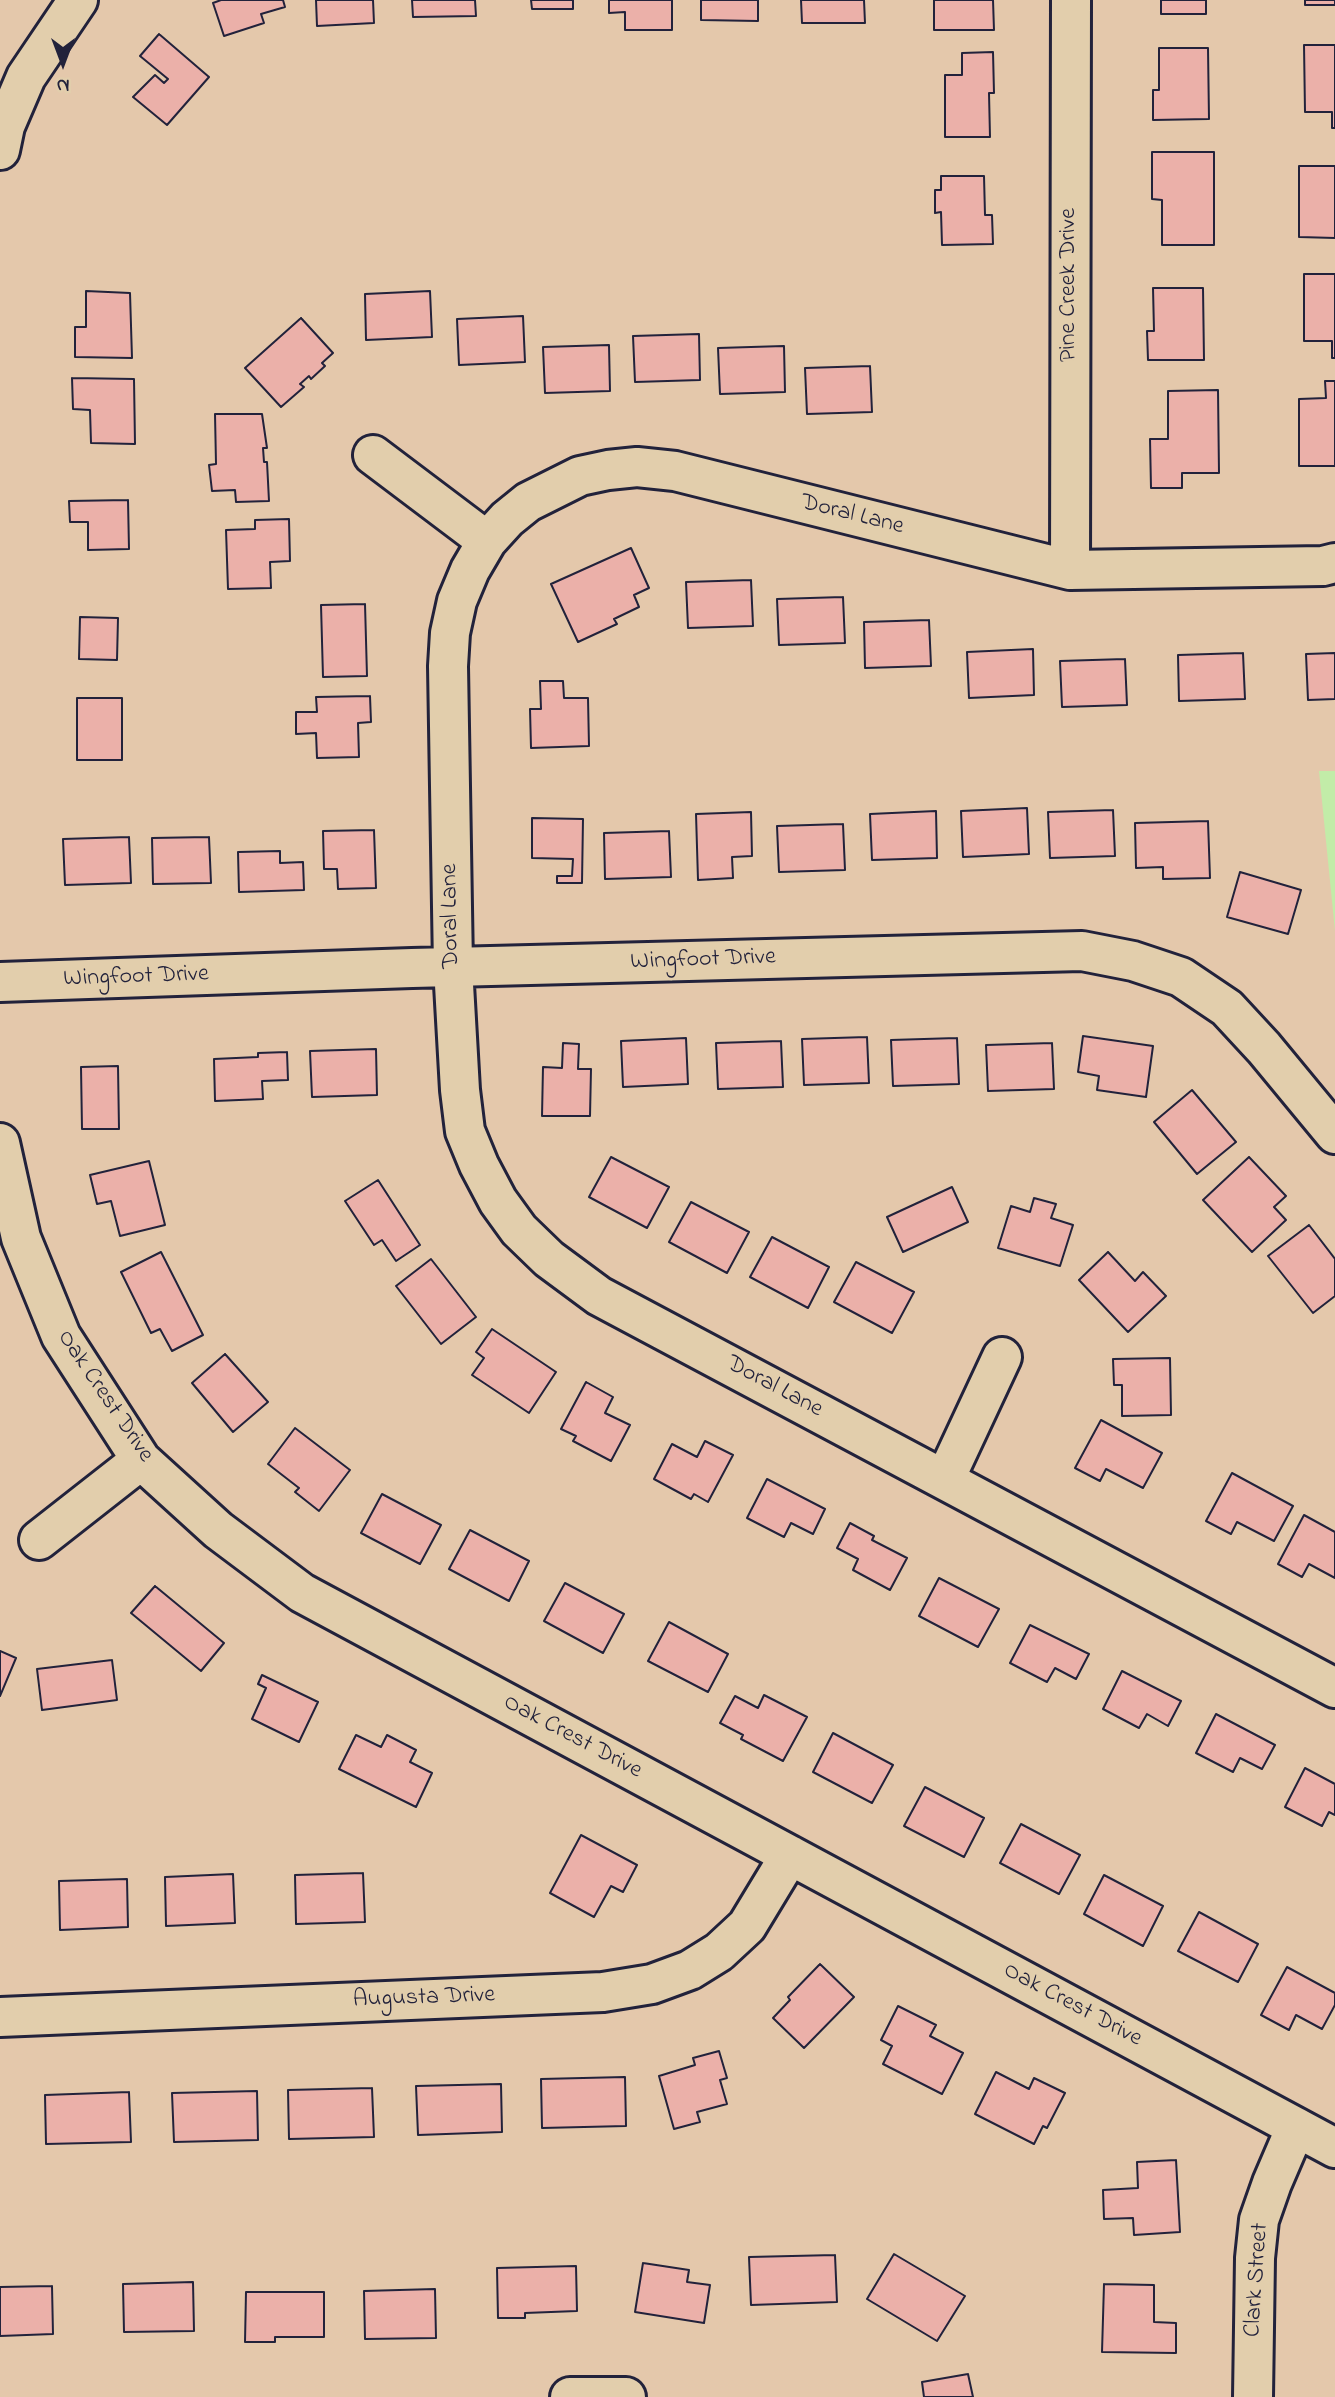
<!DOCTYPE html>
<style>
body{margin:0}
#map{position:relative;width:1335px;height:2397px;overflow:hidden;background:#e4c8ab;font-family:"Indie Flower",sans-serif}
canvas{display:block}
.north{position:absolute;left:28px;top:28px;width:70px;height:70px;-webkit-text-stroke:5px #e2ceac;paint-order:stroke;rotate:180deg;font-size:19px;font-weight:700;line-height:28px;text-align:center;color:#22223b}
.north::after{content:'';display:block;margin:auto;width:24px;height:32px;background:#22223b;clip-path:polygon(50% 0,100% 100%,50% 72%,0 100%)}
</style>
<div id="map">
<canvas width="1335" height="2397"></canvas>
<div class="north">N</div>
</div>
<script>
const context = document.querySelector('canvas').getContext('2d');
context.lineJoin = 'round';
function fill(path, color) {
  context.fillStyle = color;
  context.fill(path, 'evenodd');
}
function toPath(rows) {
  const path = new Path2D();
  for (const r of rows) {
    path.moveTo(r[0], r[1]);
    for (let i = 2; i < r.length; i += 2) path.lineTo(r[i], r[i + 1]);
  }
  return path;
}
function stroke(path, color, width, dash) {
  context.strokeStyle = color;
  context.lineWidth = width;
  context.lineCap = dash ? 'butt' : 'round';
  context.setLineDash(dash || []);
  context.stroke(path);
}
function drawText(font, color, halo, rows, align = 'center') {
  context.font = font + ' "Indie Flower",sans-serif';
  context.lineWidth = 5;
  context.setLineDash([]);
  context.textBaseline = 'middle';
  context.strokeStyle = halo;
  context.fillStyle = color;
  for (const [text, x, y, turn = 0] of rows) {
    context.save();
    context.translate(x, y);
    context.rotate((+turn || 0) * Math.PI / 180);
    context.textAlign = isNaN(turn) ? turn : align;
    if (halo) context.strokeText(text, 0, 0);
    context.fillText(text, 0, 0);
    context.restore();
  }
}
fill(toPath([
 [1319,771,1335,771,1335,931]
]), '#c2eca8');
const building = toPath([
 [221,0,283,0,285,7,261,14,264,23,224,36,213,3,221,0],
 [316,0,373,0,374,23,317,26,316,0],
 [412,0,475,0,476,16,413,17,412,0],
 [531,0,573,0,573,9,532,9,531,0],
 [609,0,672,0,672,30,625,30,625,12,609,13,609,0],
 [701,0,758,0,758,21,701,20,701,0],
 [801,0,864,0,865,23,802,23,801,0],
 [934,0,993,0,994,30,934,30,934,0],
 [1161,0,1206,0,1206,14,1161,14,1161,0],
 [1305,0,1335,0,1335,5,1305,5,1305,0],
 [159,34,209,77,167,125,133,97,155,75,164,83,168,79,140,56,159,34],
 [1304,45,1335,45,1335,128,1332,128,1332,112,1305,112,1304,45],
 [1159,48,1208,48,1209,119,1153,120,1153,90,1159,90,1159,48],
 [993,52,994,93,989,93,990,137,945,137,945,75,962,75,962,53,993,52],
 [1152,152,1214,152,1214,245,1162,245,1162,200,1152,199,1152,152],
 [1299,166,1335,166,1335,238,1299,237,1299,166],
 [941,176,984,176,985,215,992,215,993,244,942,245,941,212,935,213,935,190,941,190,941,176],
 [1304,274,1335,274,1335,358,1332,358,1332,341,1304,341,1304,274],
 [1153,288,1203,288,1204,360,1148,360,1147,331,1154,331,1153,288],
 [86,291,130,293,132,358,75,357,75,327,86,327,86,291],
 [430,291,432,337,366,340,365,294,430,291],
 [523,316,525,362,459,365,457,319,523,316],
 [301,318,333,353,322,363,325,366,311,379,309,376,300,384,304,387,281,407,245,368,301,318],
 [699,334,700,380,635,382,633,336,699,334],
 [609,345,610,391,545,393,543,347,609,345],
 [784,346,785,392,720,394,718,348,784,346],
 [870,366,872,412,807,414,805,368,870,366],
 [72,378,134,379,135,444,91,443,90,410,73,409,72,378],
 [1325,381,1335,381,1335,466,1299,466,1299,399,1326,398,1325,381],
 [1218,390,1219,473,1182,473,1182,488,1151,488,1150,439,1168,439,1168,391,1218,390],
 [215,414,262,414,267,448,263,448,264,462,267,462,269,501,236,502,235,490,212,491,209,465,216,464,215,414],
 [128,500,129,549,88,550,88,522,70,522,69,501,128,500],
 [289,519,290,561,270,562,271,588,228,589,226,530,255,529,255,520,289,519],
 [631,548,649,588,634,595,639,607,614,619,617,624,578,642,551,584,631,548],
 [751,580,753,626,688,628,686,582,751,580],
 [843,597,845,643,779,645,777,599,843,597],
 [365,604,367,676,323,677,321,605,365,604],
 [80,617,118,618,117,660,79,659,80,617],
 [929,620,931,666,865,668,864,622,929,620],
 [1033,649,1034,695,969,698,967,652,1033,649],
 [1243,653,1245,699,1179,701,1178,655,1243,653],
 [1335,653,1335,699,1308,700,1306,654,1335,653],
 [1125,659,1127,705,1062,707,1060,661,1125,659],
 [540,681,563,681,564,698,588,698,589,746,531,748,530,709,541,709,540,681],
 [370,696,371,722,358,723,359,757,317,758,316,733,296,734,296,712,317,712,316,697,370,696],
 [77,698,122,698,122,760,77,760,77,698],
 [1027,808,1029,854,963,857,961,811,1027,808],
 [1113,810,1115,856,1050,858,1048,812,1113,810],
 [936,811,937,858,872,860,870,814,936,811],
 [751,812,752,856,732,857,733,878,698,880,696,814,751,812],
 [532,818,583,819,582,883,557,883,557,876,572,876,573,859,532,858,532,818],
 [1208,821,1210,878,1163,879,1163,867,1136,868,1135,823,1208,821],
 [843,824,845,870,779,872,777,826,843,824],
 [374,830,376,888,338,889,337,869,324,869,323,831,374,830],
 [669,831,671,877,605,879,604,833,669,831],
 [129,837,131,883,65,885,63,839,129,837],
 [209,837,211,883,153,884,152,838,209,837],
 [280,851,280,863,303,862,304,890,239,892,238,852,280,851],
 [1240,872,1301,890,1288,934,1227,917,1240,872],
 [1083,1036,1153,1046,1146,1097,1097,1090,1099,1076,1078,1072,1083,1036],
 [867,1037,869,1083,804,1085,802,1039,867,1037],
 [686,1038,688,1084,623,1087,621,1041,686,1038],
 [957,1038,959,1084,893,1086,891,1040,957,1038],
 [781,1041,783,1087,718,1089,716,1043,781,1041],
 [563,1043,579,1044,578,1069,591,1069,590,1116,542,1116,543,1067,562,1068,563,1043],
 [1052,1043,1054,1089,988,1091,986,1045,1052,1043],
 [376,1049,377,1095,312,1097,310,1051,376,1049],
 [287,1052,288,1080,262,1081,263,1099,215,1101,214,1059,258,1057,258,1053,287,1052],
 [118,1066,119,1129,82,1129,81,1067,118,1066],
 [1192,1090,1236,1142,1197,1174,1154,1122,1192,1090],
 [611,1157,669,1187,647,1228,589,1197,611,1157],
 [1249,1157,1286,1196,1274,1207,1286,1220,1252,1252,1203,1200,1249,1157],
 [149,1161,165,1225,120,1236,111,1201,97,1204,90,1175,149,1161],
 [378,1180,420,1245,396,1261,382,1240,374,1245,345,1201,378,1180],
 [952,1187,968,1222,903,1252,887,1217,952,1187],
 [1034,1198,1056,1204,1051,1218,1073,1225,1060,1266,998,1248,1011,1206,1030,1212,1034,1198],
 [691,1202,749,1232,727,1273,669,1242,691,1202],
 [1309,1225,1335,1259,1335,1296,1313,1313,1268,1256,1309,1225],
 [772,1237,829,1267,808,1308,750,1277,772,1237],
 [161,1252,203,1335,172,1351,160,1329,151,1333,121,1272,161,1252],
 [1108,1252,1135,1281,1143,1272,1166,1296,1128,1332,1079,1280,1108,1252],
 [431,1259,476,1317,441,1344,396,1286,431,1259],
 [856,1262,914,1292,892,1333,834,1302,856,1262],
 [492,1329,556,1372,529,1413,472,1375,484,1358,476,1352,492,1329],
 [225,1354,268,1402,233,1432,192,1383,225,1354],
 [1170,1358,1171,1415,1122,1416,1122,1385,1114,1385,1113,1359,1170,1358],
 [586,1382,613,1397,605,1413,630,1425,611,1461,573,1441,576,1436,561,1429,586,1382],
 [1101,1420,1162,1453,1143,1488,1106,1469,1100,1481,1075,1468,1101,1420],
 [295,1428,350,1470,319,1511,295,1492,299,1488,268,1464,295,1428],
 [705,1441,733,1455,708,1502,694,1494,691,1499,654,1479,672,1444,697,1457,705,1441],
 [1232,1473,1293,1506,1274,1541,1237,1522,1231,1534,1206,1521,1232,1473],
 [767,1479,825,1509,813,1534,791,1523,784,1537,747,1518,767,1479],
 [382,1494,441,1525,420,1564,361,1533,382,1494],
 [1304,1515,1335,1532,1335,1578,1309,1564,1302,1577,1278,1564,1304,1515],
 [850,1523,874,1536,872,1540,907,1558,890,1590,853,1570,858,1559,837,1548,850,1523],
 [470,1530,529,1561,509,1601,449,1569,470,1530],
 [939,1578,999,1609,978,1647,919,1616,939,1578],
 [565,1583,624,1614,603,1653,544,1621,565,1583],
 [155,1586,224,1643,201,1671,131,1613,155,1586],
 [669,1622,728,1654,708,1692,648,1661,669,1622],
 [1030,1625,1089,1654,1076,1679,1055,1668,1047,1682,1010,1663,1030,1625],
 [0,1651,16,1658,0,1696,0,1651],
 [112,1660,117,1700,42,1710,37,1669,112,1660],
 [1122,1671,1181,1701,1168,1726,1147,1714,1139,1728,1103,1709,1122,1671],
 [262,1675,318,1702,299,1742,252,1719,266,1688,258,1684,262,1675],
 [764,1695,807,1717,783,1761,741,1739,743,1735,720,1723,735,1696,758,1708,764,1695],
 [1216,1714,1275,1745,1262,1769,1240,1758,1233,1772,1196,1753,1216,1714],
 [833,1733,893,1765,872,1803,813,1772,833,1733],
 [356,1735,381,1747,387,1735,416,1750,410,1762,432,1773,416,1807,339,1769,356,1735],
 [1305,1768,1335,1784,1335,1815,1329,1812,1322,1826,1285,1807,1305,1768],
 [925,1787,984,1818,964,1857,904,1826,925,1787],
 [1021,1824,1080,1855,1059,1894,1000,1863,1021,1824],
 [581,1835,637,1865,623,1892,611,1886,594,1917,550,1893,581,1835],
 [363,1873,365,1922,296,1924,295,1875,363,1873],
 [233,1874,235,1923,166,1926,165,1877,233,1874],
 [1104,1875,1163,1906,1143,1946,1084,1914,1104,1875],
 [127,1879,128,1927,60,1930,59,1881,127,1879],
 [1199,1912,1258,1944,1238,1982,1178,1951,1199,1912],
 [820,1964,854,1997,804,2048,773,2018,790,2000,788,1997,820,1964],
 [1287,1967,1335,1993,1335,2005,1322,2029,1296,2015,1289,2030,1261,2015,1287,1967],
 [898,2006,936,2025,930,2036,963,2053,942,2094,883,2064,892,2046,881,2040,898,2006],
 [719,2051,727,2078,720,2080,727,2104,697,2112,700,2122,674,2129,659,2076,695,2065,693,2058,719,2051],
 [996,2072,1029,2089,1034,2078,1065,2093,1047,2128,1043,2126,1034,2144,975,2114,996,2072],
 [625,2077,626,2126,542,2128,541,2079,625,2077],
 [501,2084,502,2132,418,2135,416,2086,501,2084],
 [372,2088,374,2137,289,2139,288,2090,372,2088],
 [257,2091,258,2140,174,2142,172,2093,257,2091],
 [129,2092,131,2142,46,2144,45,2095,129,2092],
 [1176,2160,1180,2232,1134,2235,1133,2218,1104,2219,1103,2190,1138,2188,1137,2162,1176,2160],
 [894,2254,965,2296,937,2341,867,2299,894,2254],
 [835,2255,837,2302,751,2305,749,2257,835,2255],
 [643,2263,689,2270,687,2282,710,2285,704,2323,635,2312,643,2263],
 [576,2266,577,2311,525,2313,525,2318,498,2318,497,2268,576,2266],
 [193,2282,194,2331,124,2332,123,2284,193,2282],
 [1104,2284,1154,2285,1154,2322,1176,2323,1176,2353,1102,2352,1104,2284],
 [52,2286,53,2334,0,2336,0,2287,52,2286],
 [435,2289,436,2338,365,2339,364,2291,435,2289],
 [246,2292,324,2292,324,2337,275,2337,275,2342,245,2342,246,2292],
 [968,2374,973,2397,924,2397,922,2382,968,2374]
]);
fill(building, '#ebb0a9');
stroke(building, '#22223b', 2);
const minor = toPath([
 [0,150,5,126,26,77,78,0],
 [373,455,487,541],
 [1335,563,1323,566,1070,570,675,471,637,467,608,470,580,476,528,502,507,519,487,541,470,570,457,601,450,633,448,666,453,967,460,1090,465,1131,479,1165,498,1201,519,1230,549,1259,599,1296,1335,1688],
 [1070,570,1071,0],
 [0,982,412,968,1082,951,1133,961,1181,977,1227,1008,1264,1048,1335,1134],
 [0,1143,21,1238,61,1336,141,1460,218,1530,302,1593,1335,2148],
 [945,1479,1002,1357],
 [39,1540,141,1460],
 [0,2017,603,1992,652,1984,690,1970,719,1952,747,1926,790,1855],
 [570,2397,626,2397],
 [1253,2397,1255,2258,1259,2220,1272,2183,1296,2127]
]);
stroke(minor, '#22223b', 44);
stroke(minor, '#e2ceac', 38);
drawText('24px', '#22223b', '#e2ceac', [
 ["Pine Creek Drive",1070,285,-90],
 ["Doral Lane",852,516,14],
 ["Doral Lane",452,916,-91],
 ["Wingfoot Drive",703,961,-2],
 ["Wingfoot Drive",136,978,-2],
 ["Doral Lane",774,1388,28],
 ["Oak Crest Drive",104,1397,56],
 ["Oak Crest Drive",572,1738,28],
 ["Augusta Drive",424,1999,-2],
 ["Oak Crest Drive",1072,2006,28],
 ["Clark Street",1258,2280,-86]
]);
</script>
